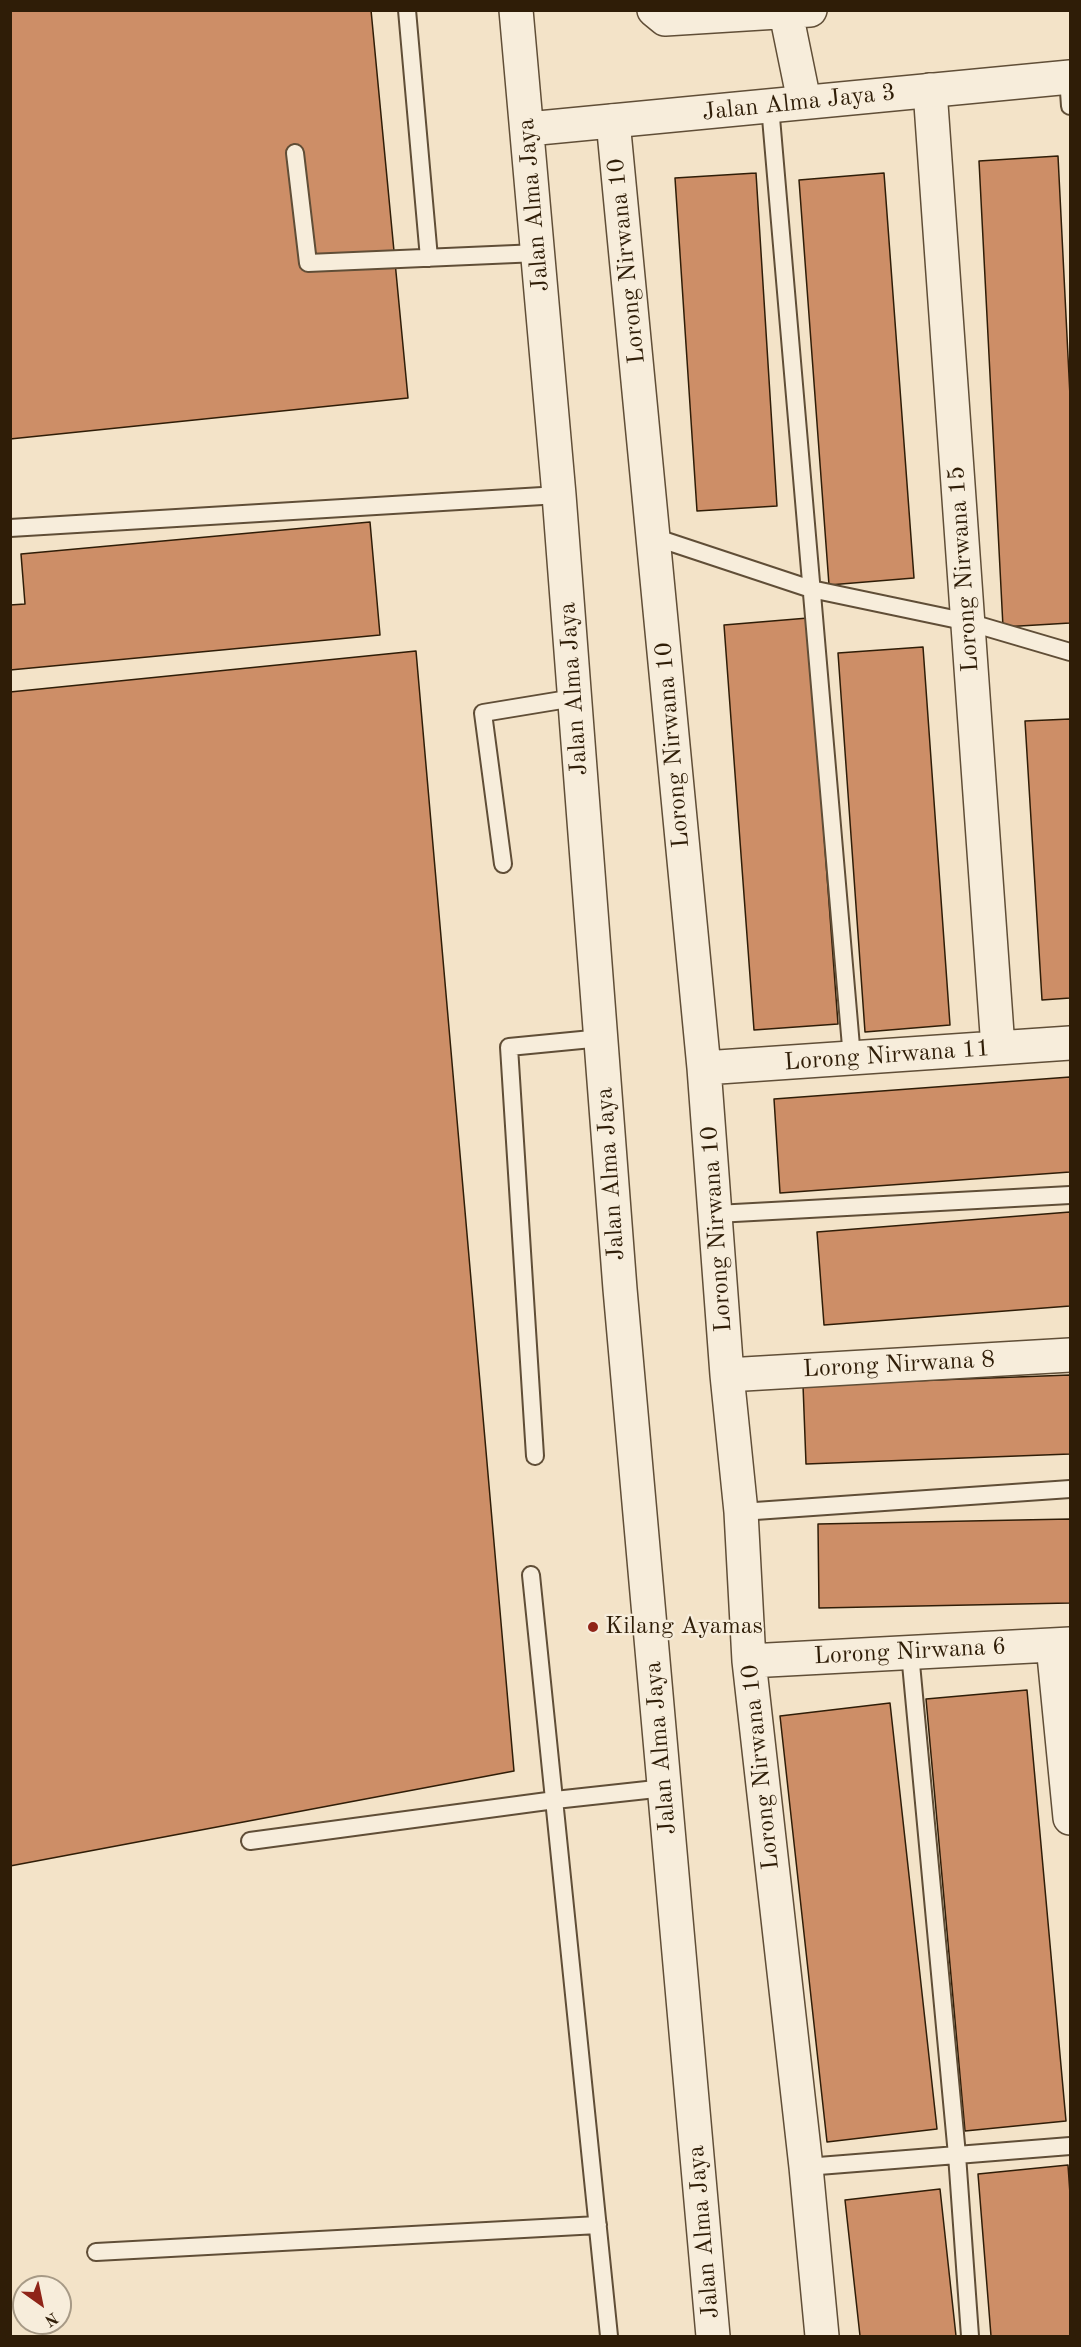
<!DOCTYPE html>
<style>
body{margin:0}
#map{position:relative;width:1081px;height:2347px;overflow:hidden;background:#f3e3c8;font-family:"Old Standard TT",serif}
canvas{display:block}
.frame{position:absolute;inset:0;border:12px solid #2f1d07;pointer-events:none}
.north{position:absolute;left:12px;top:2275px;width:60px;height:60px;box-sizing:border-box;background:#f7eddb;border:2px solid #a79a86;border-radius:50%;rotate:147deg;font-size:16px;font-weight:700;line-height:24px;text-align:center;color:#2f1d07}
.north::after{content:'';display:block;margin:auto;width:21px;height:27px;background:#8f2418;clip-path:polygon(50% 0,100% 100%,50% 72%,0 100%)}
</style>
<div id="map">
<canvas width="1081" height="2347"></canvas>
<div class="frame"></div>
<div class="north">N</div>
</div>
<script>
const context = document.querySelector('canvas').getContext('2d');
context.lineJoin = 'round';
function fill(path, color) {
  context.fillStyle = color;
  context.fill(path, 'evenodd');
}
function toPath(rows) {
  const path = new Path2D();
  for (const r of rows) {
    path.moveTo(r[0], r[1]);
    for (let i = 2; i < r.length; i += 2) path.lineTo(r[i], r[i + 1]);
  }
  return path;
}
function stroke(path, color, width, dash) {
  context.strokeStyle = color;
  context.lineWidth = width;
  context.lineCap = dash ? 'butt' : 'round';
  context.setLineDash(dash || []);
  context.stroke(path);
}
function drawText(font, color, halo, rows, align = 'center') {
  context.font = font + ' "Old Standard TT",serif';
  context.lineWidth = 4.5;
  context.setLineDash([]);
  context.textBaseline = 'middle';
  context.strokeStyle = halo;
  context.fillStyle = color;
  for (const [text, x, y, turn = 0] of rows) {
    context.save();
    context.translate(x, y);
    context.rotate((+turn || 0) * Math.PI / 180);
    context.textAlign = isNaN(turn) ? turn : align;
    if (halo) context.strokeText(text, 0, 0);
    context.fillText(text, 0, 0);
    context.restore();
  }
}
const building = toPath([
 [10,10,371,10,408,398,10,439,10,10],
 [1058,156,1070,396,1070,623,1003,627,979,161,1058,156],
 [756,173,777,506,697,511,675,178,756,173],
 [884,173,914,578,829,585,799,180,884,173],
 [370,522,380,635,10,670,10,605,25,604,21,554,370,522],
 [808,618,838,1024,754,1030,724,625,808,618],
 [923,647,950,1025,865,1032,838,653,923,647],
 [416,651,514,1771,10,1866,10,692,416,651],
 [1070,719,1070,998,1042,1000,1025,721,1070,719],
 [1070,1077,1070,1172,780,1193,774,1099,1070,1077],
 [1070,1212,1070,1306,824,1325,817,1232,1070,1212],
 [1070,1375,1070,1454,806,1464,803,1385,1070,1375],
 [1070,1519,1070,1603,819,1608,818,1524,1070,1519],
 [1027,1690,1066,2121,965,2131,926,1699,1027,1690],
 [890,1703,937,2129,827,2142,780,1716,890,1703],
 [1068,2165,1070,2194,1070,2336,991,2336,978,2174,1068,2165],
 [940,2189,956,2336,860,2336,845,2200,940,2189]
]);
fill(building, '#cd8e67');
stroke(building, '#2f1d07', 1.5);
const service = toPath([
 [407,10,429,258],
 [1068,77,1070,106],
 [770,106,852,1058],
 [295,153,308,263,538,253],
 [10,528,559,495],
 [654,537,811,589,968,622,1070,652],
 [503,864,483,713,574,698],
 [716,1214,1070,1195],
 [535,1456,509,1047,602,1038],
 [741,1512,1070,1489],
 [531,1575,609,2336],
 [910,1653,957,2155,970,2336],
 [250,1841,555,1800,665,1788],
 [806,2167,1070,2146],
 [96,2252,598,2225]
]);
const minor = toPath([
 [654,10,665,19,810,10],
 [786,13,804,101],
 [930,90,998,1048],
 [613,121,704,1068,727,1375,741,1512,749,1661,806,2167,822,2336],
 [704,1068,1070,1043],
 [727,1375,1070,1355],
 [1053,1645,1070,1818],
 [749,1661,1070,1644]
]);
const tertiary = toPath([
 [516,10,559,495,620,1289,713,2336],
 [528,129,1070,77]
]);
stroke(service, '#604e37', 20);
stroke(minor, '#604e37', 36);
stroke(tertiary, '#604e37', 36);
stroke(service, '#f7eddb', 16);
stroke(minor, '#f7eddb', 33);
stroke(tertiary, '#f7eddb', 33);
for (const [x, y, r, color] of [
 [593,1627,6,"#8f2418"]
]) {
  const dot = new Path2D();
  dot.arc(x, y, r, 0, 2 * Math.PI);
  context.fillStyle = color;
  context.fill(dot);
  stroke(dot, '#f7eddb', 2);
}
drawText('24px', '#2f1d07', '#f7eddb', [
 ["Jalan Alma Jaya 3",799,103,-6],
 ["Jalan Alma Jaya",534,205,-95],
 ["Lorong Nirwana 10",627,261,-96],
 ["Lorong Nirwana 15",964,569,-94],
 ["Jalan Alma Jaya",574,689,-94],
 ["Lorong Nirwana 10",673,745,-95],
 ["Lorong Nirwana 11",887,1056,-4],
 ["Jalan Alma Jaya",611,1174,-94],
 ["Lorong Nirwana 10",717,1229,-94],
 ["Lorong Nirwana 8",899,1365,-3],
 ["Lorong Nirwana 6",910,1652,-3],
 ["Jalan Alma Jaya",661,1748,-95],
 ["Lorong Nirwana 10",761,1767,-96],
 ["Jalan Alma Jaya",704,2232,-95]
]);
drawText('24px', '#2f1d07', '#f7eddb', [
 ["Kilang Ayamas",605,1627]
], 'left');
</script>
